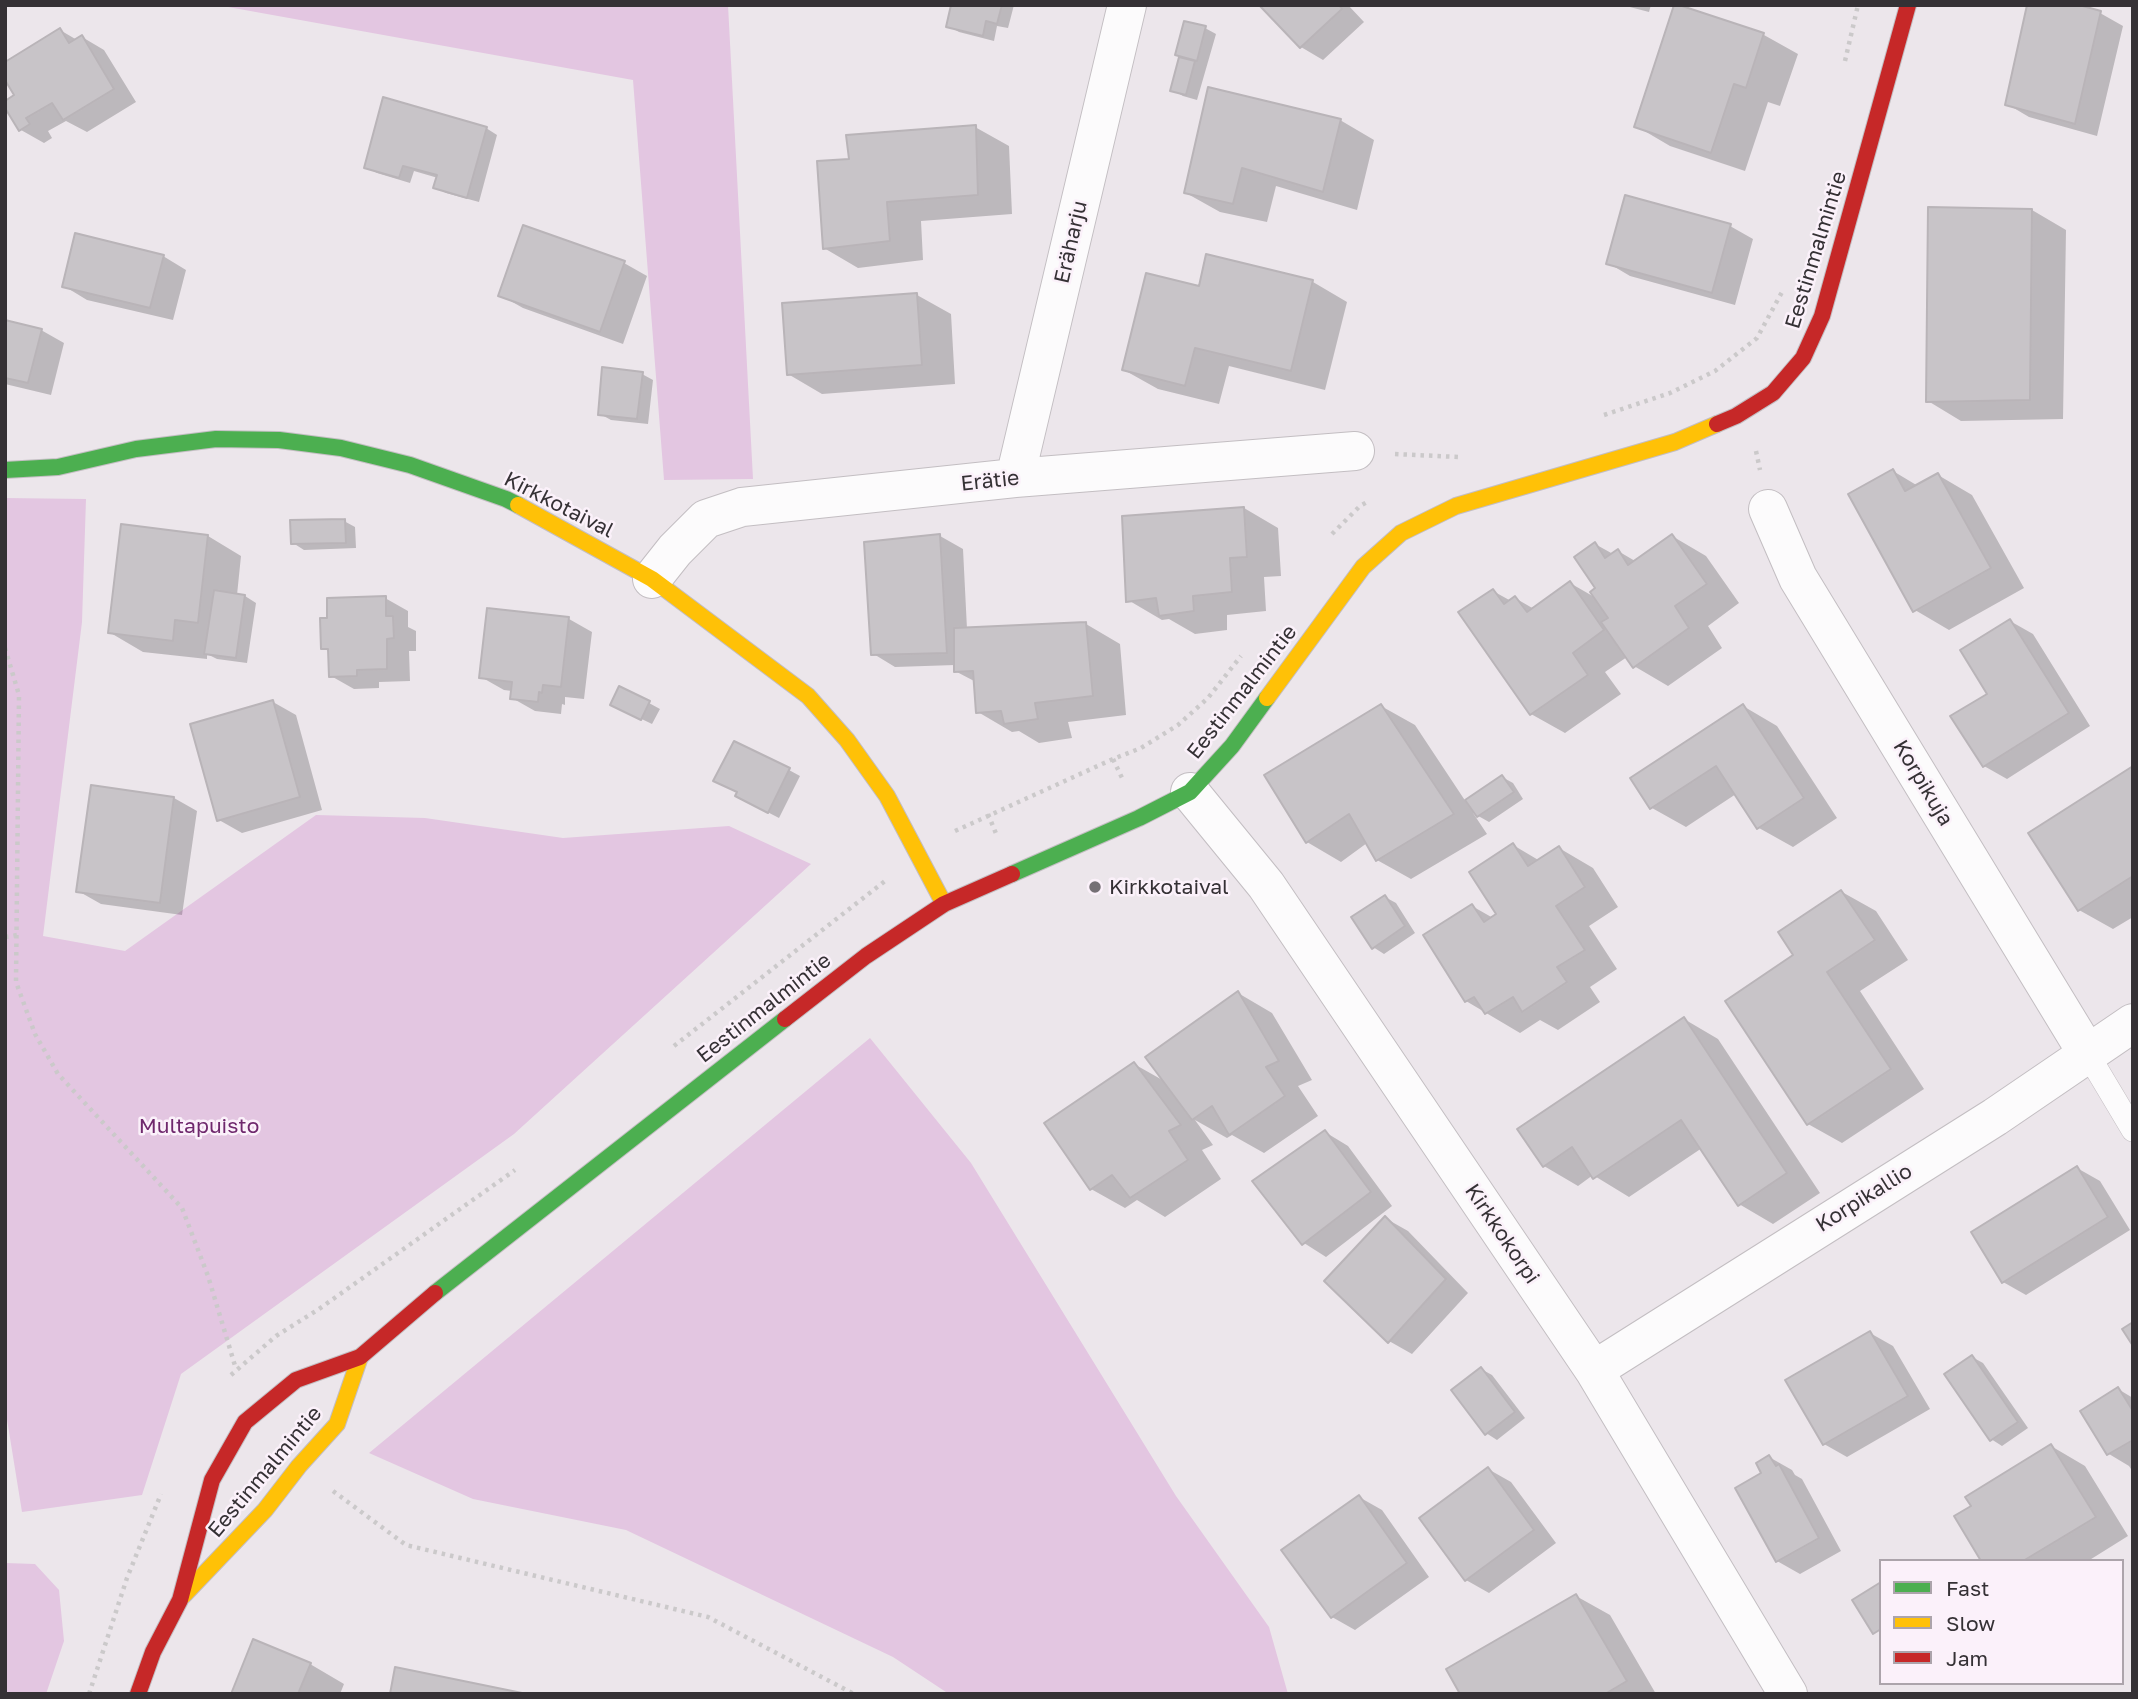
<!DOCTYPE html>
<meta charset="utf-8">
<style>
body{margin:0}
#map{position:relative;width:2138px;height:1699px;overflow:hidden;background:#ece6eb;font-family:"Golos Text",sans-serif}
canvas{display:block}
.frame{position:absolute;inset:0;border:7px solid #353135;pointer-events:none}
.legend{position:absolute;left:1879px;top:1559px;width:245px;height:126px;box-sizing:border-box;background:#fbf1fa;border:2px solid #aca4ab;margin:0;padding:9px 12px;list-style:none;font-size:21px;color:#353135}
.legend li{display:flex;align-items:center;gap:14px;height:35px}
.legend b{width:35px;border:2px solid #aca4ab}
</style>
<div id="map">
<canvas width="2138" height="1699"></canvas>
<div class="frame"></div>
<ul class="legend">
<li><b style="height:9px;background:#4caf50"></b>Fast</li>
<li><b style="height:9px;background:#ffc107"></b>Slow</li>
<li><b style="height:9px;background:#c62828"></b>Jam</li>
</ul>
</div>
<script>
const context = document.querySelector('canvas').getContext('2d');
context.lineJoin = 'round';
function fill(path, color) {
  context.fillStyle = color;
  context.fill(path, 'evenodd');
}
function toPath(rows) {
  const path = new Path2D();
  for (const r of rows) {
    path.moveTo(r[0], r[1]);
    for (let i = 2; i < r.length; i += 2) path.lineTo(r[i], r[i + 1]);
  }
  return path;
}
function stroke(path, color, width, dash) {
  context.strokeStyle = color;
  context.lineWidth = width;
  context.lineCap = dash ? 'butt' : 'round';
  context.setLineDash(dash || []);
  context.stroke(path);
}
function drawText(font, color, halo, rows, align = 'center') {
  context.font = font + ' "Golos Text",sans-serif';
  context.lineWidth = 5;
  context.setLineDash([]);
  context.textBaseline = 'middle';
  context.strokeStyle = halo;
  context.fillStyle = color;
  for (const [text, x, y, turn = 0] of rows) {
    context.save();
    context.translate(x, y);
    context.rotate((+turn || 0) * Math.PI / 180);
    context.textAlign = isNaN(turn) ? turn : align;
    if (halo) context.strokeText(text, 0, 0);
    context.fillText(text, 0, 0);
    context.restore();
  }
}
fill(toPath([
 [217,5,728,5,753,479,664,480,633,80],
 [5,498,86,499,82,622,43,936,125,951,316,815,425,818,563,838,729,826,811,864,514,1134,181,1374,142,1495,22,1512,5,1407],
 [870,1038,971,1163,1176,1496,1269,1627,1288,1694,949,1694,893,1657,626,1530,473,1499,369,1453],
 [5,1563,35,1564,59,1590,64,1641,46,1694,5,1694]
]), '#e3c6e1');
fill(toPath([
 [953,5,1014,5,1008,28,997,26,994,41,959,32,948,26],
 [1262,5,1348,5,1364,22,1323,60,1301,47],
 [1622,5,1651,5,1649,12],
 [1675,6,1764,35,1798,54,1780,106,1768,102,1745,171,1670,146,1636,126],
 [2100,13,2123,26,2097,136,2029,117,2007,104],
 [1205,28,1216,34,1197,100,1183,96,1172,90,1181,56],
 [60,30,77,40,82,37,104,50,136,102,87,132,66,121,48,131,52,138,44,143,21,130,17,96],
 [1340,120,1374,140,1357,210,1276,186,1267,222,1220,212,1186,193],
 [975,127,1009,146,1012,214,921,221,923,260,858,268,824,248,850,161],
 [486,128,497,135,479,202,446,193,435,187,438,178,414,171,410,183,377,173,366,167],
 [2032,210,2066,230,2063,419,1961,421,1928,401],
 [1730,226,1753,239,1735,305,1630,276,1608,263],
 [163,256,186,270,173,320,87,300,64,286],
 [1207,256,1313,282,1347,302,1325,390,1229,366,1219,404,1158,389,1124,370,1200,288],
 [624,263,647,276,623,344,523,308,500,295],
 [917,295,951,314,955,384,822,394,788,374],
 [5,322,41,330,64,343,51,395,5,384],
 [642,374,653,380,648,424,611,420,600,414],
 [1893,471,1918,486,1938,475,1972,495,2024,588,1949,630,1915,610],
 [1244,508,1278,528,1281,576,1264,577,1266,611,1227,615,1227,630,1195,634,1169,619,1162,620,1128,600],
 [344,521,355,527,356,548,304,550,293,543],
 [208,536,241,556,237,595,245,596,256,603,247,663,217,659,207,654,207,659,143,652,109,632],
 [940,536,963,549,967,629,1086,624,1120,644,1126,715,1068,722,1072,738,1039,743,1019,731,1012,732,978,712,976,682,955,671,955,665,895,667,872,653],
 [1672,536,1706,556,1739,603,1708,626,1722,648,1668,686,1634,666,1627,657,1605,672,1621,694,1565,733,1531,714,1493,591,1511,601,1515,598,1534,609,1570,583,1596,598,1598,588,1595,544,1613,554,1618,551,1635,561],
 [385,598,408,611,408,627,416,631,416,651,409,651,410,681,379,682,379,688,354,689,331,676,330,652,323,648],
 [488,610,569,619,592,632,584,699,565,697,565,705,562,704,561,714,535,711,512,698,512,691,504,690,481,677],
 [2010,621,2033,634,2090,726,2007,779,1984,766,1990,694],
 [273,702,296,715,322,810,242,833,219,820],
 [649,703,660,709,652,724,623,710],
 [1381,706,1415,725,1466,802,1502,777,1513,783,1523,799,1489,822,1473,813,1487,834,1411,879,1377,860,1367,843,1341,862,1307,842],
 [1743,706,1777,726,1837,818,1793,847,1759,828,1736,794,1686,827,1652,808],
 [2133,768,2133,917,2113,929,2079,910],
 [789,770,800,776,779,818,748,802],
 [174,798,197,811,182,915,101,904,78,891],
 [1513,845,1540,861,1559,848,1593,868,1618,907,1589,926,1617,969,1590,987,1600,1002,1558,1030,1540,1020,1520,1033,1466,1001,1472,906,1493,918,1498,915],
 [1842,892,1876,911,1908,960,1860,991,1924,1089,1842,1143,1808,1124,1795,956],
 [1385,897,1396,903,1415,933,1384,954,1373,947],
 [1238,993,1272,1013,1312,1080,1298,1086,1318,1116,1264,1153,1232,1135,1227,1138,1195,1120,1213,1145,1202,1150,1221,1179,1165,1217,1137,1200,1125,1208,1091,1189,1134,1064,1166,1082],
 [1684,1019,1718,1039,1820,1193,1773,1224,1739,1204,1702,1148,1629,1197,1593,1175,1578,1186,1544,1166],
 [1325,1132,1348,1146,1392,1206,1326,1257,1304,1243],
 [2077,1168,2100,1181,2130,1230,2026,1295,2003,1282],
 [1385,1218,1408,1231,1468,1293,1412,1354,1389,1341],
 [1870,1333,1893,1346,1930,1409,1847,1457,1824,1444],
 [1972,1357,1983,1363,2028,1428,2002,1446,1991,1439],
 [1481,1369,1492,1375,1525,1418,1497,1440,1486,1433],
 [2118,1389,2133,1398,2133,1472,2129,1466,2109,1454],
 [2051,1446,2085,1466,2128,1536,2088,1561,1983,1561],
 [1769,1457,1792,1470,1795,1475,1802,1479,1841,1551,1800,1574,1777,1561,1764,1474],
 [1488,1469,1511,1482,1556,1543,1489,1593,1466,1580],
 [1359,1497,1382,1510,1429,1577,1355,1630,1332,1617],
 [1576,1596,1610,1615,1656,1694,1462,1694],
 [310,1664,344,1684,340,1694,233,1694]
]), '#0003');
const building = toPath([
 [951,5,1002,5,997,24,986,21,983,36,946,27,951,5],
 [1259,5,1339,5,1342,9,1300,48,1259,5],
 [1674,5,1679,5,1764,33,1746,88,1734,84,1711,153,1634,127,1674,5],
 [2027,5,2079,5,2101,11,2075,124,2005,105,2027,5],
 [1184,21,1206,26,1197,61,1175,55,1184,21],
 [60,28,69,43,82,35,114,89,63,120,52,103,26,118,30,124,19,131,5,108,5,101,14,95,5,80,5,62,60,28],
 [1179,57,1195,61,1186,95,1170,91,1179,57],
 [1208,87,1341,119,1323,192,1242,168,1233,204,1184,193,1208,87],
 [383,97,487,127,467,198,433,188,437,175,403,166,399,178,364,168,383,97],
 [976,125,978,195,887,202,890,241,823,249,817,161,849,159,846,135,976,125],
 [1625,195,1731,224,1712,293,1606,264,1625,195],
 [1928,207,2032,209,2030,400,1926,402,1928,207],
 [523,225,625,261,600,332,498,296,523,225],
 [75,233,164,255,150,308,62,287,75,233],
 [1206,254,1313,280,1291,371,1195,348,1185,386,1122,370,1146,273,1199,286,1206,254],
 [917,293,922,365,787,375,782,303,917,293],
 [5,320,42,329,28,383,5,378,5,320],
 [602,367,643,372,637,419,598,415,602,367],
 [1893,469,1905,491,1938,473,1991,568,1913,612,1848,494,1893,469],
 [1244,507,1247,557,1230,558,1232,592,1193,596,1194,611,1159,616,1156,598,1126,602,1122,516,1244,507],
 [345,519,346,543,291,544,290,520,345,519],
 [121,524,208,535,198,623,175,620,173,641,108,633,121,524],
 [940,534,947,653,871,655,864,542,940,534],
 [1672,534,1707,584,1675,606,1689,628,1633,668,1601,622,1608,618,1590,592,1595,588,1574,557,1595,542,1605,558,1618,549,1628,565,1672,534],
 [1570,581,1604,630,1573,653,1588,675,1530,715,1458,612,1493,589,1504,604,1515,596,1527,612,1570,581],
 [214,590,245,595,236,658,204,654,214,590],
 [386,596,386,616,393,616,394,638,387,639,387,669,357,670,357,676,329,677,328,649,321,649,320,618,327,618,327,598,386,596],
 [487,608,569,617,561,687,543,685,542,693,539,692,538,702,510,699,512,682,479,678,487,608],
 [2010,619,2069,713,1983,767,1950,716,1987,694,1960,650,2010,619],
 [1086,622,1093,696,1035,703,1038,719,1004,724,1001,711,976,713,973,671,954,672,954,628,1086,622],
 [619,686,650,701,641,720,610,705,619,686],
 [273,700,300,797,217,821,190,724,273,700],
 [1381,704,1454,814,1376,861,1349,814,1306,843,1264,775,1381,704],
 [1743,704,1804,798,1757,829,1716,766,1650,809,1630,778,1743,704],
 [734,741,790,768,768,813,735,796,737,792,713,781,734,741],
 [2133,766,2133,876,2078,911,2028,833,2133,766],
 [1502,775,1514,792,1477,817,1465,800,1502,775],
 [91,785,174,797,160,903,76,892,91,785],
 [1513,843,1528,866,1559,846,1585,887,1556,906,1585,950,1557,967,1567,982,1522,1012,1513,997,1485,1014,1474,997,1465,1002,1423,935,1472,904,1484,922,1496,914,1469,872,1513,843],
 [1841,890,1875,940,1827,972,1891,1069,1807,1125,1725,1001,1793,955,1778,932,1841,890],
 [1385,895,1405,926,1372,949,1351,917,1385,895],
 [1238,991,1279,1061,1266,1067,1285,1096,1229,1135,1212,1106,1192,1120,1145,1057,1238,991],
 [1684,1017,1787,1173,1738,1206,1681,1120,1593,1179,1572,1147,1543,1167,1517,1129,1684,1017],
 [1134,1062,1181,1125,1169,1131,1188,1160,1130,1198,1112,1175,1090,1190,1044,1123,1134,1062],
 [1325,1130,1371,1192,1302,1245,1252,1181,1325,1130],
 [2077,1166,2108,1217,2002,1283,1971,1232,2077,1166],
 [1385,1216,1446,1279,1388,1343,1324,1281,1385,1216],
 [2133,1322,2133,1346,2122,1329,2133,1322],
 [1870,1331,1908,1396,1823,1445,1785,1380,1870,1331],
 [1972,1355,2018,1422,1990,1441,1944,1374,1972,1355],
 [1481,1367,1515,1412,1485,1435,1451,1390,1481,1367],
 [2118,1387,2133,1411,2133,1440,2107,1455,2080,1411,2118,1387],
 [2051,1444,2096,1517,2023,1561,1981,1561,1954,1516,1971,1506,1965,1497,2051,1444],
 [1769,1455,1776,1466,1779,1464,1819,1538,1776,1562,1735,1488,1761,1473,1756,1463,1769,1455],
 [1488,1467,1534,1530,1465,1581,1419,1518,1488,1467],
 [1359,1495,1407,1563,1331,1618,1281,1550,1359,1495],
 [1881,1582,1881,1629,1873,1634,1852,1600,1881,1582],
 [1576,1594,1627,1681,1605,1694,1460,1694,1446,1669,1576,1594],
 [253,1639,311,1663,298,1694,231,1694,253,1639],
 [395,1667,527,1694,390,1694,395,1667]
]);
fill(building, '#c8c4c8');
stroke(building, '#b9b4b8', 2);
const lane = toPath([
 [2087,1053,2133,1130]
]);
const street = toPath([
 [1015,478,1127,5],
 [1768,509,1798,578,2087,1053],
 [652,579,675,550,706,519,742,507,1015,478,1355,451],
 [1190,792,1266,885,1594,1370,1788,1694],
 [1594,1370,1995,1117,2133,1023]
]);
const fast = toPath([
 [5,470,58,467,136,449,216,439,279,440,341,448,410,465,506,499,518,505],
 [1012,874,1139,818,1190,792,1232,746,1267,698],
 [435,1293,785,1019]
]);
const slow = toPath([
 [518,505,652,579,808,696,847,740,887,796,944,904],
 [1267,698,1363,567,1401,533,1456,506,1675,442,1717,424],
 [183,1596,265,1510,299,1466,337,1424,360,1357]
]);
const jam = toPath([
 [1717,424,1736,416,1773,393,1803,358,1822,316,1908,5],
 [785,1019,866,956,944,904,1012,874],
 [138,1694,153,1652,180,1600,212,1480,245,1422,296,1380,360,1357,435,1293]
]);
stroke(lane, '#c3bec2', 24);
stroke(street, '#c3bec2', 40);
stroke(fast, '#c3bec2', 18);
stroke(slow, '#c3bec2', 18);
stroke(jam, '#c3bec2', 18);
stroke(toPath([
 [1845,61,1858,5],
 [1604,415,1670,393,1715,371,1757,338,1782,292],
 [1756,451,1760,470],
 [1395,454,1458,457],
 [1332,534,1360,506,1369,501],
 [5,648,19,695,16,982,35,1034,58,1074,182,1208,208,1276,236,1369],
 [1113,759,1123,780],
 [988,814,997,836],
 [955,831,1113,759,1141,748,1178,725,1208,698,1241,656],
 [5,937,17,935],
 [674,1046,885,881],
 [231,1375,276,1336,319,1309,515,1170],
 [333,1491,406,1545,708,1617,854,1694],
 [89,1694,127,1578,161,1494]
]), '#cbc9ca', 4.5, [3.5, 5]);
stroke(lane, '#fcfbfc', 23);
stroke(street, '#fcfbfc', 38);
stroke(fast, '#4caf50', 16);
stroke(slow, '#ffc107', 16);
stroke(jam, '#c62828', 16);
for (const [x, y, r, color] of [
 [1095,887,7,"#757075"]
]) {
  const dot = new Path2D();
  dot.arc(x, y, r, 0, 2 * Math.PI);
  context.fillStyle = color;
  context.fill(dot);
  stroke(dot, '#fbf1fa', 2.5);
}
drawText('21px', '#353135', '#fbf1fa', [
 ["Eräharju",1071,242,-77],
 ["Eestinmalmintie",1816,250,-73],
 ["Erätie",990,481,-6],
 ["Kirkkotaival",559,505,27],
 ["Eestinmalmintie",1242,692,-52],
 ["Korpikuja",1923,783,59],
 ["Eestinmalmintie",764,1008,-38],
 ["Korpikallio",1864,1198,-32],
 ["Kirkkokorpi",1502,1234,56],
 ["Eestinmalmintie",265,1472,-50]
]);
drawText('21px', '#353135', '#fbf1fa', [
 ["Kirkkotaival",1109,887]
], 'left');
drawText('21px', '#6f286d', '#fbf1fa', [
 ["Multapuisto",199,1126]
]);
</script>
